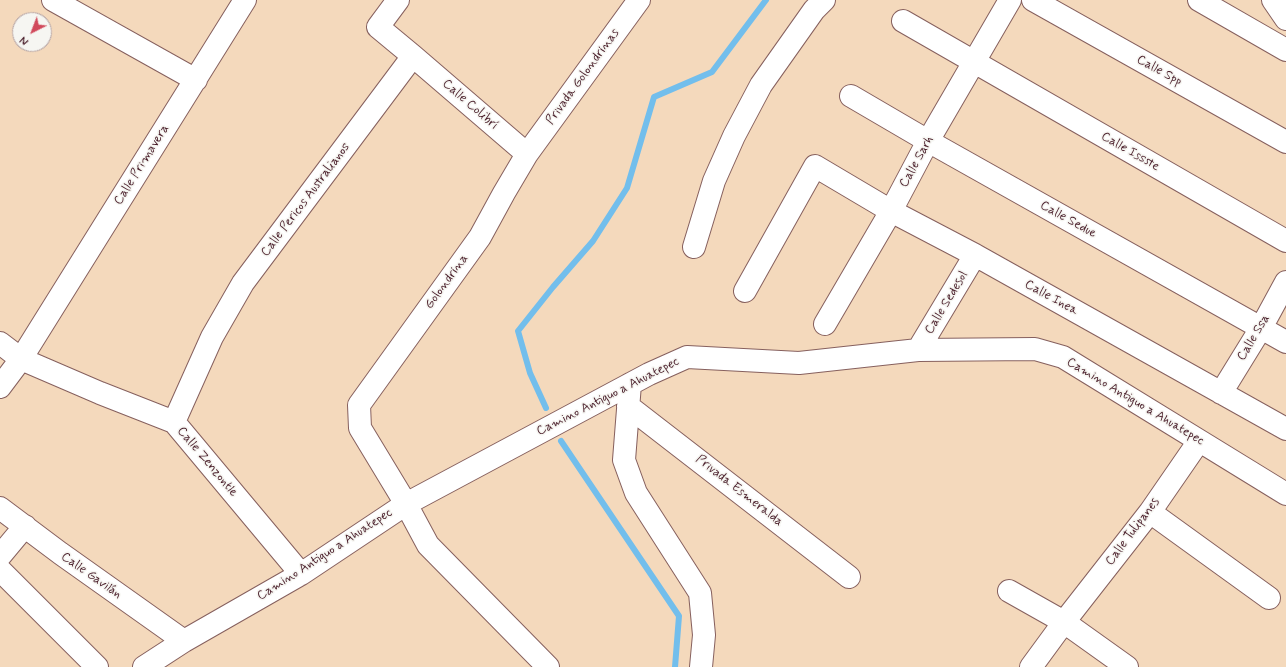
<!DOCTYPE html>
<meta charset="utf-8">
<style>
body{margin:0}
#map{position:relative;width:1286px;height:667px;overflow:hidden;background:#f4d9bc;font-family:Mynerve,sans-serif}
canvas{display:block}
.north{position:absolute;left:12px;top:12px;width:40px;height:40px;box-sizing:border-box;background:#f6f6f2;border:1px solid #b1a0a2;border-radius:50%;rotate:222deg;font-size:11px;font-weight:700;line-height:16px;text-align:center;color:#4a1f2b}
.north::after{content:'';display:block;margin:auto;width:14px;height:18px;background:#d1495b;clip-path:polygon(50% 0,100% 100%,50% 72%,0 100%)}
</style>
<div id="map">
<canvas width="1286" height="667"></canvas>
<div class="north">N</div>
</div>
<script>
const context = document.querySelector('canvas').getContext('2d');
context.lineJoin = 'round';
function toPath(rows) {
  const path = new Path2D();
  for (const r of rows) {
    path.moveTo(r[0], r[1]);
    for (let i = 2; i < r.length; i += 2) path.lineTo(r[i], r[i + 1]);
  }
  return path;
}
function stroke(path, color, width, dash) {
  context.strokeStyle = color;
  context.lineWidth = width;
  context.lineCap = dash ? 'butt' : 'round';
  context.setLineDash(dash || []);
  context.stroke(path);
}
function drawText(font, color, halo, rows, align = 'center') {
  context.font = font + ' Mynerve,sans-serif';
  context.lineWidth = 3;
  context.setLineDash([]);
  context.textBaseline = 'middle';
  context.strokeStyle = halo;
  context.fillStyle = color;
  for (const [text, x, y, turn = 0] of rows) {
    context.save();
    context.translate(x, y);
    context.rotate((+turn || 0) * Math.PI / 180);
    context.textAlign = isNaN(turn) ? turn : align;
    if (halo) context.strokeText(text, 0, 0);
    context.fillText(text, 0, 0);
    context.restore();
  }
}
stroke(toPath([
 [546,408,530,373,518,331,553,287,593,241,627,188,654,97,712,72,766,0],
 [561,441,679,616,675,667]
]), '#72beec', 6);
const minor = toPath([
 [53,0,196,80],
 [398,0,378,27,413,56,527,154],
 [1033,0,1286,142],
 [1199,0,1286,50],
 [1273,0,1286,19],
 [903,21,1286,241],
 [851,96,928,141,1286,342],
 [694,247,714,181,734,136,761,85,814,10,824,0],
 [745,291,815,166,891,211,975,255,1286,429],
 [825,324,891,211,928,141,1010,0],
 [0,343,21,359,100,393,174,422,301,574],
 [918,350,975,255],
 [630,384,624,460,636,493,700,593,704,635,701,667],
 [0,387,21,359,245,0],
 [1221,393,1261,328,1286,282],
 [628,406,849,577],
 [174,422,212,337,243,283,413,56],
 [0,508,60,553,184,641],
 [1150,512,1269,598],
 [0,556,25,526],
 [0,570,97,667],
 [1009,591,1064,622,1127,667],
 [144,667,184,641,301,574,406,504,649,374,687,357,799,363,918,350,1035,349,1063,357,1286,494],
 [548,667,428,545,406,504,360,428,359,405,480,237,504,193,527,154,639,0],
 [1031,667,1064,622,1150,512,1199,441]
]);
stroke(minor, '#86605e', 24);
stroke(minor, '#fff', 22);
drawText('13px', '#4a1f2b', '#f6f6f2', [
 ["Calle Spp",1159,71,29],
 ["Privada Golondrinas",583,77,-54],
 ["Calle Colibrí",470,105,41],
 ["Calle Issste",1130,152,30],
 ["Calle Sarh",917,162,-61],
 ["Calle Primavera",142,165,-58],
 ["Calle Pericos Australianos",306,200,-53],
 ["Calle Sedue",1068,220,29],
 ["Golondrina",447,282,-54],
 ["Calle Inea",1051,298,29],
 ["Calle Sedesol",947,303,-59],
 ["Calle Ssa",1254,338,-59],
 ["Camino Antiguo a Ahuatepec",608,397,-27],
 ["Camino Antiguo a Ahuatepec",1135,402,31],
 ["Calle Zenzontle",207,462,50],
 ["Privada Esmeralda",739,491,38],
 ["Calle Tulipanes",1133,532,-53],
 ["Camino Antiguo a Ahuatepec",325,555,-33],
 ["Calle Gavilán",91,576,35]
]);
</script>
